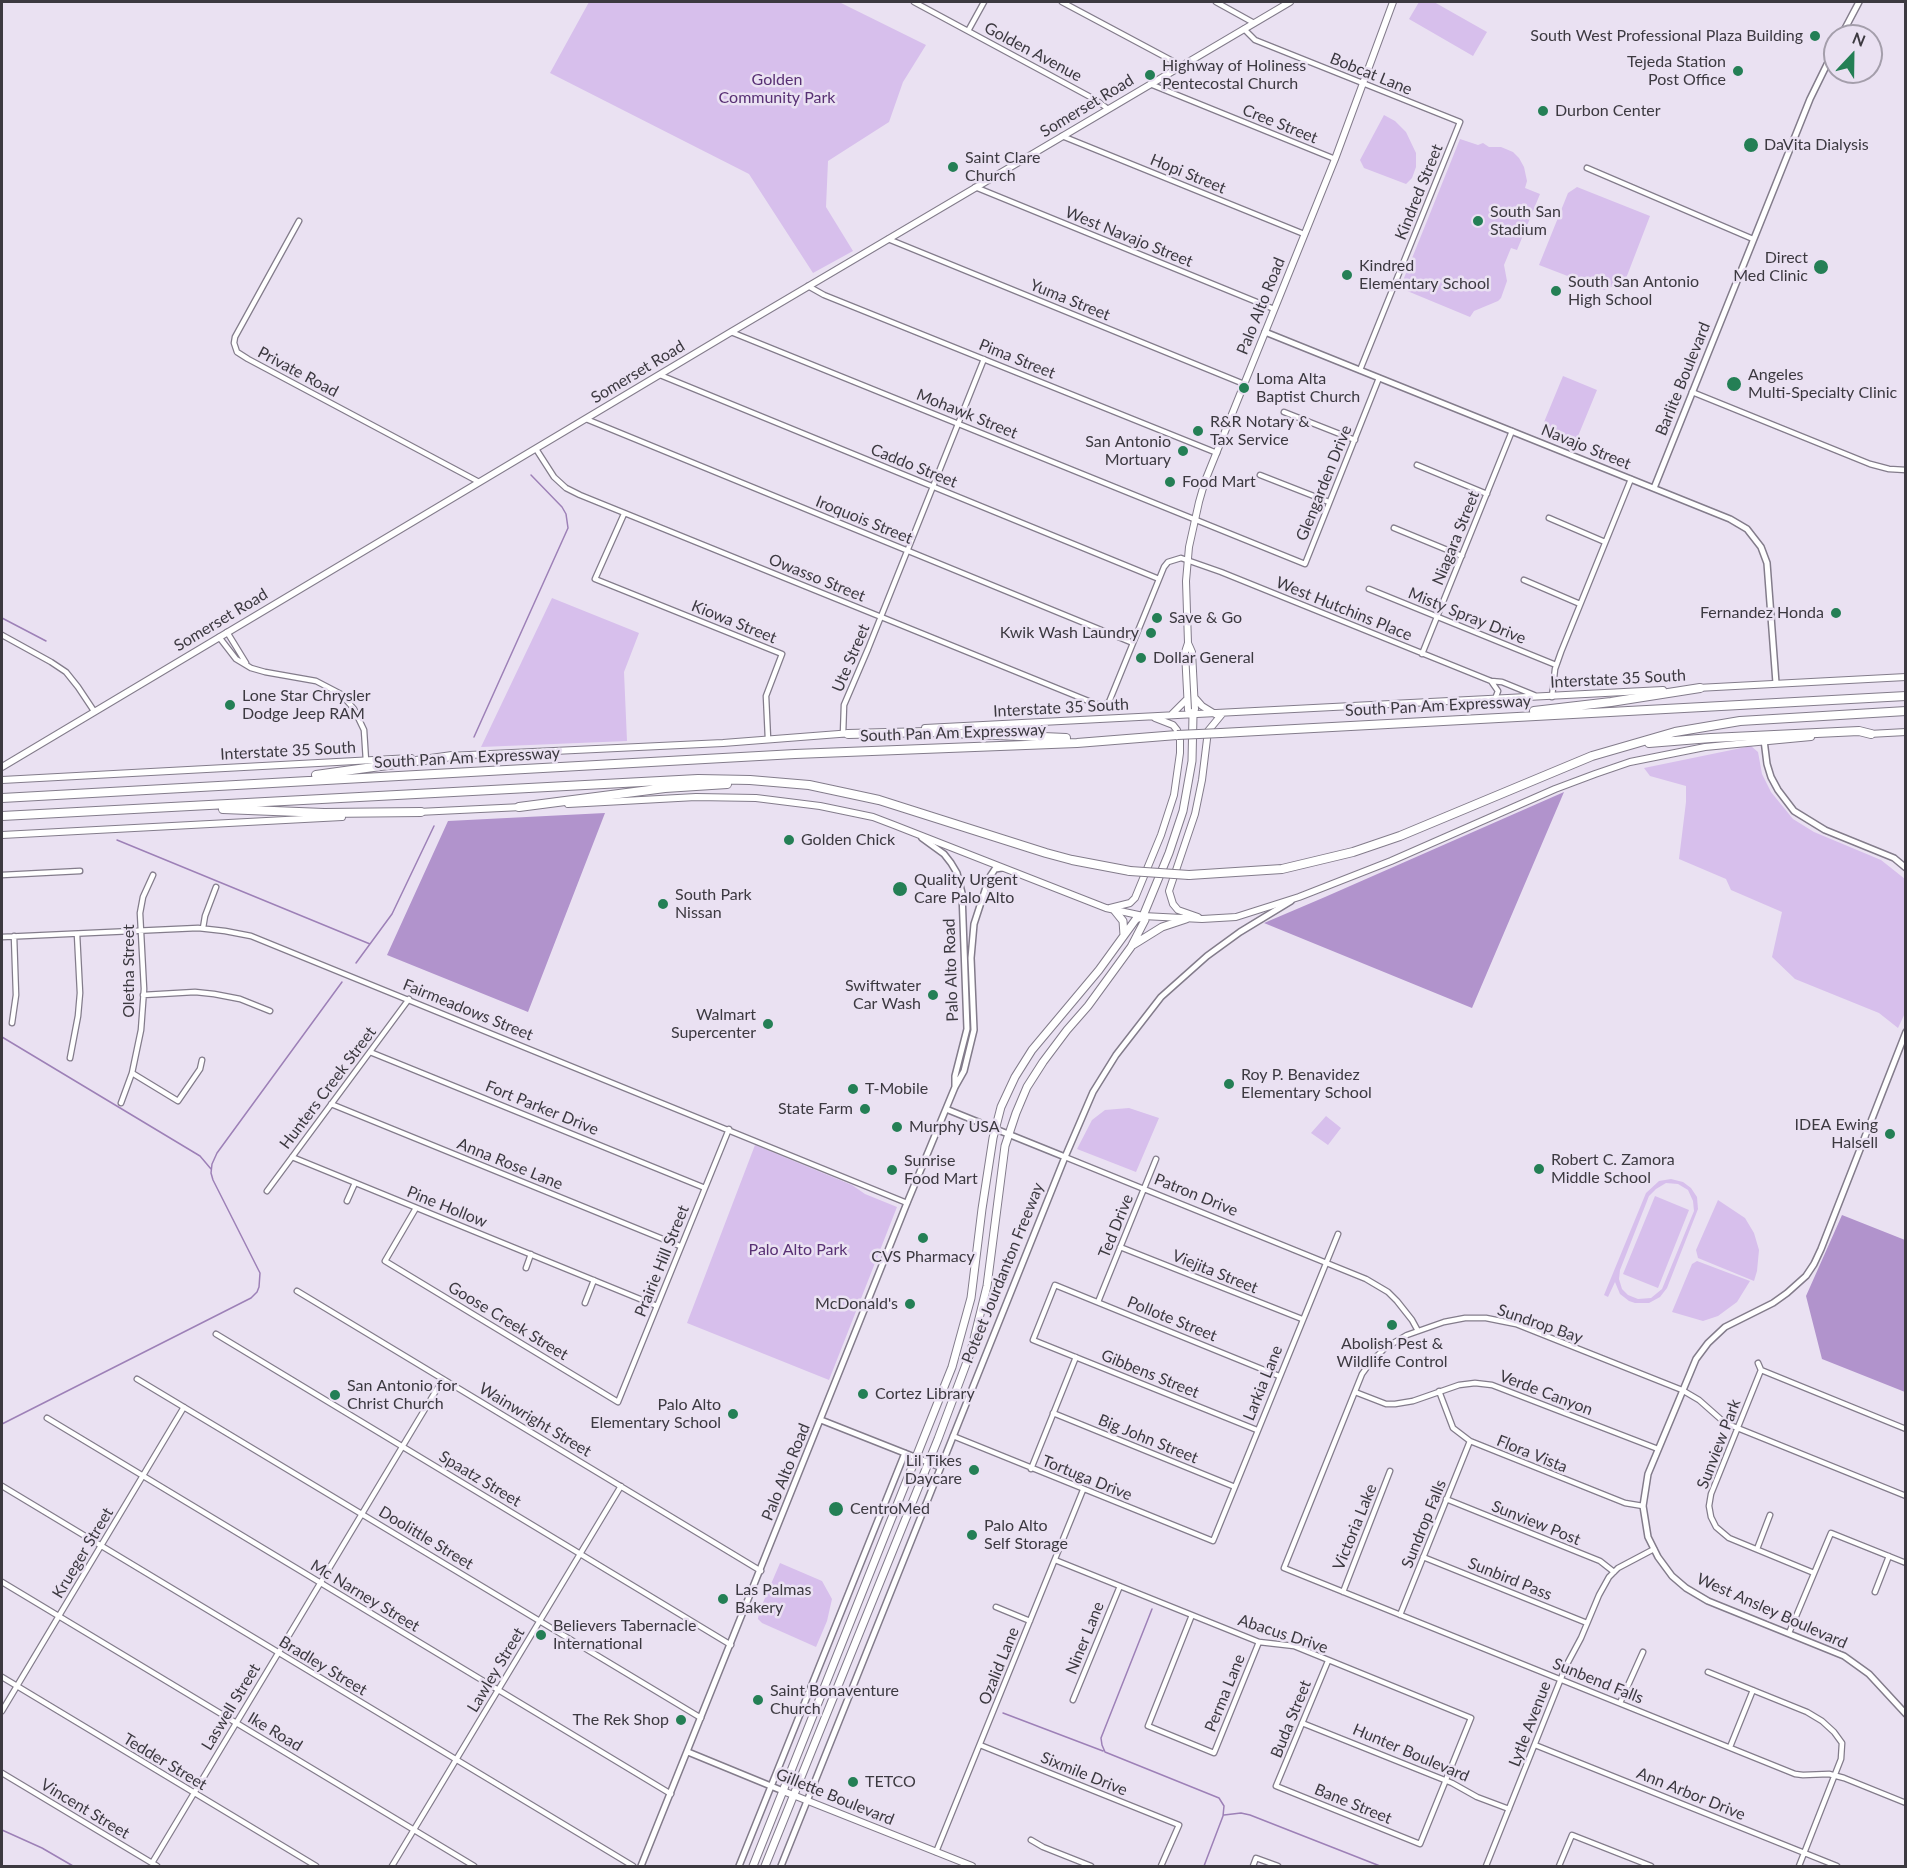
<!DOCTYPE html>
<style>
body{margin:0}
#map{position:relative;width:1907px;height:1868px;overflow:hidden;background:#eae1f2;font-family:Lato,sans-serif}
canvas{display:block}
.frame{position:absolute;inset:0;border:3px solid #3c3940;pointer-events:none}
.north{position:absolute;left:1823px;top:24px;width:60px;height:60px;box-sizing:border-box;background:#eae1f2;border:2px solid #a49eab;border-radius:50%;rotate:22deg;font-size:16px;font-weight:700;line-height:24px;text-align:center;color:#3c3940}
.north::after{content:'';display:block;margin:auto;width:21px;height:27px;background:#247f55;clip-path:polygon(50% 0,100% 100%,50% 72%,0 100%)}
</style>
<div id="map">
<canvas width="1907" height="1868"></canvas>
<div class="frame"></div>
<div class="north">N</div>
</div>
<script>
const context = document.querySelector('canvas').getContext('2d');
context.lineJoin = 'round';
function fill(path, color) {
  context.fillStyle = color;
  context.fill(path, 'evenodd');
}
function toPath(rows) {
  const path = new Path2D();
  for (const r of rows) {
    path.moveTo(r[0], r[1]);
    for (let i = 2; i < r.length; i += 2) path.lineTo(r[i], r[i + 1]);
  }
  return path;
}
function stroke(path, color, width, dash) {
  context.strokeStyle = color;
  context.lineWidth = width;
  context.lineCap = dash ? 'butt' : 'round';
  context.setLineDash(dash || []);
  context.stroke(path);
}
function drawText(font, color, halo, rows, align = 'center') {
  context.font = font + ' Lato,sans-serif';
  context.lineWidth = 5;
  context.setLineDash([]);
  context.textBaseline = 'middle';
  context.strokeStyle = halo;
  context.fillStyle = color;
  for (const [text, x, y, turn = 0] of rows) {
    context.save();
    context.translate(x, y);
    context.rotate((+turn || 0) * Math.PI / 180);
    context.textAlign = isNaN(turn) ? turn : align;
    if (halo) context.strokeText(text, 0, 0);
    context.fillText(text, 0, 0);
    context.restore();
  }
}
fill(toPath([
 [589,2,839,2,926,45,903,82,889,122,828,161,826,207,853,251,813,273,749,174,550,73],
 [1419,2,1434,2,1487,32,1473,56,1409,19],
 [1384,115,1395,121,1406,132,1416,153,1416,167,1412,178,1406,184,1364,168,1360,160],
 [1460,139,1478,145,1483,143,1489,147,1501,147,1513,152,1519,158,1524,167,1527,181,1525,188,1540,194,1517,250,1511,248,1504,265,1507,281,1501,298,1498,301,1474,311,1470,317,1400,288],
 [1577,187,1650,216,1625,281,1604,290,1539,265,1568,193],
 [1563,376,1597,390,1576,441,1542,427],
 [552,598,639,633,624,672,627,741,481,747],
 [1751,746,1758,752,1762,774,1771,792,1793,819,1814,832,1881,860,1905,879,1906,1011,1898,1028,1879,1013,1795,979,1772,957,1782,912,1731,890,1726,879,1679,859,1686,802,1686,786,1650,776,1644,768],
 [1129,1108,1159,1118,1136,1172,1077,1149,1092,1120,1105,1110],
 [1326,1116,1341,1128,1328,1145,1311,1133],
 [755,1145,852,1185,865,1194,897,1207,829,1380,687,1323],
 [1671,1179,1683,1182,1691,1188,1697,1197,1698,1209,1667,1288,1660,1297,1649,1303,1635,1303,1629,1301,1620,1294,1615,1282,1608,1297,1604,1295,1646,1193,1659,1181],
 [1666,1183,1678,1184,1688,1190,1693,1201,1694,1211,1662,1289,1651,1298,1638,1299,1628,1295,1622,1289,1619,1279,1620,1270,1649,1196,1656,1189],
 [1655,1196,1689,1210,1658,1288,1623,1274],
 [1718,1200,1745,1218,1754,1233,1759,1250,1757,1271,1754,1281,1698,1258,1696,1250],
 [1697,1261,1750,1281,1737,1302,1718,1316,1703,1321,1672,1312,1692,1264],
 [780,1563,822,1581,832,1599,827,1621,816,1647,762,1623,758,1619,759,1612]
]), '#d7bfec');
fill(toPath([
 [1564,792,1472,1008,1264,923,1325,897],
 [605,813,528,1012,387,955,448,821],
 [1842,1215,1905,1240,1905,1392,1822,1359,1806,1296]
]), '#b193cc');
stroke(toPath([
 [2,618,46,641],
 [474,737,568,528,566,514,562,507,531,475],
 [117,840,370,944],
 [356,963,392,914,434,826],
 [2,1037,200,1156,211,1169],
 [2,1424,251,1298,257,1292,259,1287,260,1273,213,1180,211,1173,212,1164,217,1153,342,982],
 [1152,1609,1101,1738,1102,1745,1105,1752,1219,1798,1224,1806,1223,1816,1204,1866],
 [1003,1713,1103,1751],
 [1224,1815,1241,1813,1250,1815,1380,1866],
 [2,1830,42,1848,73,1866]
]), '#9d80b7', 1.5);
const minor = toPath([
 [914,2,1096,100,1108,109],
 [1062,2,1182,66],
 [1216,2,1254,23],
 [1244,29,1255,40,1460,122,1360,370],
 [968,31,984,2],
 [1150,84,1335,159],
 [1062,136,1304,234],
 [1587,168,1753,239],
 [975,187,1274,309],
 [299,221,235,337,234,343,237,352,248,359,479,482],
 [888,239,1244,384],
 [808,286,824,295,1217,453],
 [731,332,1305,564,1379,378],
 [660,375,1159,579],
 [1692,392,1870,464,1889,469,1906,470],
 [1284,412,1355,440],
 [586,419,1133,643],
 [536,449,554,477,566,488,580,495,1096,704,1104,705,1109,702,1164,567,1168,562,1181,558,1221,572,1491,681,1502,682,1534,695],
 [1417,465,1487,494],
 [1260,475,1329,502],
 [624,514,595,579,782,654,766,696,768,739],
 [1549,518,1605,542],
 [1394,528,1462,556],
 [1524,580,1580,604],
 [1369,589,1556,665],
 [227,632,246,663],
 [2,635,51,662,66,672,78,687,94,711],
 [219,637,236,659,251,668,265,672,316,681,341,694,354,709,364,730,366,761],
 [1422,654,1512,431],
 [1491,681,1498,691,1495,699],
 [1552,697,1555,669,1561,652,1631,479],
 [843,734,844,705,868,649,984,359],
 [2,875,80,871],
 [203,928,205,916,216,887],
 [2,937,198,928,225,931,251,936,907,1203],
 [143,995,195,992,214,994,240,999,270,1011],
 [12,1023,16,995,14,936],
 [370,1052,705,1188],
 [70,1058,78,1016,80,993,77,934],
 [132,1073,178,1101,200,1069,202,1060],
 [121,1103,132,1073,141,1030,144,989,140,913,143,897,153,875],
 [331,1104,680,1246],
 [292,1157,657,1306],
 [1065,1157,1366,1279,1388,1292,1397,1301,1412,1320,1418,1331],
 [267,1191,409,999],
 [347,1201,355,1183],
 [416,1208,385,1261,618,1402,729,1129],
 [1120,1247,1302,1319],
 [526,1268,531,1254],
 [297,1291,761,1571],
 [1098,1302,1156,1159],
 [585,1303,594,1280],
 [216,1334,731,1645],
 [1758,1363,1761,1370,1906,1429],
 [1761,1370,1711,1494,1709,1506,1711,1517,1716,1527,1729,1538,1814,1573],
 [137,1379,701,1718],
 [1439,1391,1453,1428,1470,1441,1625,1503,1643,1506],
 [1355,1392,1386,1404,1395,1404,1413,1401,1459,1385,1475,1383,1492,1385,1658,1449],
 [1053,1413,1235,1487],
 [47,1418,671,1794],
 [1257,1430,1033,1340,1055,1285,1279,1376],
 [953,1436,1213,1541,1338,1234],
 [1031,1469,1076,1357],
 [2,1486,633,1866],
 [1906,1496,1725,1423,1699,1400,1682,1390,1516,1324,1486,1318,1465,1318,1444,1322,1407,1335,1385,1348,1370,1363,1362,1374,1284,1568,1795,1774,1803,1775,1829,1774,1844,1778,1906,1803],
 [1446,1499,1600,1561,1614,1572],
 [1757,1549,1770,1515],
 [1423,1557,1587,1623],
 [1055,1560,1259,1642,1294,1646,1471,1718,1420,1844,1276,1786,1328,1661],
 [2,1582,474,1866],
 [1343,1592,1390,1471],
 [1875,1592,1889,1556],
 [996,1607,1030,1621],
 [1192,1615,1148,1726,1214,1753,1259,1642],
 [1400,1615,1470,1441],
 [1789,1633,1831,1533,1906,1563],
 [1708,1672,1807,1712,1822,1721,1834,1732,1842,1743,1841,1759,1799,1866],
 [2,1677,316,1866],
 [1073,1700,1120,1586],
 [1620,1703,1643,1652],
 [2,1711,184,1407],
 [1302,1723,1452,1783,1477,1797,1509,1809],
 [980,1745,1179,1825,1161,1866],
 [1535,1745,1837,1866],
 [1730,1747,1753,1690],
 [2,1773,157,1866],
 [1031,1840,1043,1847,1091,1866],
 [936,1852,1083,1490],
 [152,1863,443,1379],
 [392,1866,621,1486],
 [1253,1866,1256,1858,1278,1866],
 [1486,1866,1566,1666,1581,1638,1599,1595,1609,1577,1618,1568,1654,1549],
 [1559,1866,1572,1835,1651,1866]
]);
const tertiary = toPath([
 [1841,36,1859,2],
 [1265,332,1730,519,1747,529,1761,547,1767,563,1776,683],
 [1654,488,1810,99,1835,48],
 [1764,740,1767,764,1771,777,1778,790,1794,811,1825,830,1894,858,1906,868],
 [922,838,944,854,951,863,957,873,962,893,967,1029,955,1076,955,1087],
 [1906,1032,1821,1249,1814,1264,1806,1276,1787,1293,1773,1303,1725,1327,1708,1343,1696,1359,1648,1474,1643,1506,1648,1537,1658,1557,1672,1576,1686,1588,1708,1601,1844,1656,1869,1674,1906,1714],
 [946,1109,1065,1157],
 [821,1420,940,1467],
 [688,1752,783,1791],
 [641,1866,907,1203,955,1087,964,1071,974,1030,971,958,974,924,989,878,995,869,1002,868],
 [739,1866,905,1453],
 [781,1866,1065,1157,1093,1092,1116,1055,1161,997,1207,956,1240,932,1291,901]
]);
const secondary = toPath([
 [1188,643,1185,652,1188,710,1193,715],
 [1697,688,1906,677],
 [1195,698,1202,706,1215,714],
 [1171,715,1187,699],
 [1193,715,1195,709,1192,652,1188,643,1186,581,1189,547,1199,502,1205,481,1335,159,1393,2],
 [925,728,1663,690],
 [1869,734,1906,732],
 [448,756,723,743,852,733],
 [2,767,731,332,1290,2],
 [2,780,411,758],
 [568,804,696,797,756,798,820,806,873,817,894,825,1106,908,1143,916,1202,919,1236,917,1299,897,1391,861,1555,789,1595,774,1630,762,1705,747,1811,737],
 [418,812,522,807],
 [2,835,342,817],
 [1110,908,1130,903,1135,898,1161,835,1174,795,1180,753,1180,740,1177,730,1173,725,1155,718],
 [1198,917,1178,910,1173,904,1169,891,1195,814,1202,780,1208,731,1222,714],
 [783,1791,972,1866]
]);
const primary = toPath([
 [1115,911,1123,921,1124,935],
 [1133,945,1162,927,1186,919],
 [753,1866,952,1367,971,1298,982,1209,993,1138,1001,1107,1015,1077,1032,1050,1099,970,1136,919,1143,916],
 [765,1866,938,1439,971,1351,987,1286,1005,1146,1016,1113,1027,1087,1043,1062,1067,1030,1088,1006,1131,947,1145,920,1143,916,1169,853,1183,811,1192,761,1193,715]
]);
const motorway = toPath([
 [1534,711,1611,702,1700,688],
 [1221,733,1906,696],
 [848,734,928,732,1066,738],
 [1649,743,1711,738,1859,731,1871,734],
 [316,775,452,756],
 [2,798,795,754,1077,743,1177,735],
 [519,807,665,788,727,784],
 [223,809,324,813,421,812],
 [2,816,698,779,750,780,809,785,879,800,1046,853,1072,860,1130,871],
 [1189,875,1282,869,1353,852,1400,836,1592,756,1675,732,1740,721,1906,711]
]);
stroke(minor, '#837c8b', 7);
stroke(tertiary, '#837c8b', 8);
stroke(secondary, '#837c8b', 8);
stroke(primary, '#837c8b', 9);
stroke(motorway, '#837c8b', 10);
stroke(minor, '#fff', 4.5);
stroke(tertiary, '#fff', 5);
stroke(secondary, '#fff', 6);
stroke(primary, '#fff', 7);
stroke(motorway, '#fff', 8);
const motorwayBridge = toPath([
 [1177,735,1221,733],
 [1130,871,1189,875]
]);
stroke(motorwayBridge, '#837c8b', 10, []);
stroke(motorwayBridge, '#fff', 8);
for (const [x, y, r, color] of [
 [1815,36,6,"#247f55"],
 [1738,71,6,"#247f55"],
 [1150,75,6,"#247f55"],
 [1543,111,6,"#247f55"],
 [1751,145,8,"#247f55"],
 [953,167,6,"#247f55"],
 [1478,221,6,"#247f55"],
 [1821,267,8,"#247f55"],
 [1347,275,6,"#247f55"],
 [1556,291,6,"#247f55"],
 [1734,384,8,"#247f55"],
 [1244,388,6,"#247f55"],
 [1198,431,6,"#247f55"],
 [1183,451,6,"#247f55"],
 [1170,482,6,"#247f55"],
 [1836,613,6,"#247f55"],
 [1157,618,6,"#247f55"],
 [1151,633,6,"#247f55"],
 [1141,658,6,"#247f55"],
 [230,705,6,"#247f55"],
 [789,840,6,"#247f55"],
 [900,889,8,"#247f55"],
 [663,904,6,"#247f55"],
 [933,995,6,"#247f55"],
 [768,1024,6,"#247f55"],
 [1229,1084,6,"#247f55"],
 [853,1089,6,"#247f55"],
 [865,1109,6,"#247f55"],
 [897,1127,6,"#247f55"],
 [1890,1134,6,"#247f55"],
 [1539,1169,6,"#247f55"],
 [892,1170,6,"#247f55"],
 [923,1238,6,"#247f55"],
 [910,1304,6,"#247f55"],
 [1392,1325,6,"#247f55"],
 [863,1394,6,"#247f55"],
 [335,1395,6,"#247f55"],
 [733,1414,6,"#247f55"],
 [974,1470,6,"#247f55"],
 [836,1509,8,"#247f55"],
 [972,1535,6,"#247f55"],
 [723,1599,6,"#247f55"],
 [541,1635,6,"#247f55"],
 [758,1700,6,"#247f55"],
 [681,1720,6,"#247f55"],
 [853,1782,6,"#247f55"]
]) {
  const dot = new Path2D();
  dot.arc(x, y, r, 0, 2 * Math.PI);
  context.fillStyle = color;
  context.fill(dot);
  stroke(dot, '#eae1f2', 2);
}
drawText('16px', '#3c3940', '#eae1f2', [
 ["South West Professional Plaza Building",1803,36,"right"],
 ["Tejeda Station",1726,62,"right"],
 ["Post Office",1726,80,"right"],
 ["Highway of Holiness",1162,66],
 ["Pentecostal Church",1162,84],
 ["Durbon Center",1555,111],
 ["DaVita Dialysis",1764,145],
 ["Saint Clare",965,158],
 ["Church",965,176],
 ["South San",1490,212],
 ["Stadium",1490,230],
 ["Direct",1808,258,"right"],
 ["Med Clinic",1808,276,"right"],
 ["Kindred",1359,266],
 ["Elementary School",1359,284],
 ["South San Antonio",1568,282],
 ["High School",1568,300],
 ["Angeles",1748,375],
 ["Multi-Specialty Clinic",1748,393],
 ["Loma Alta",1256,379],
 ["Baptist Church",1256,397],
 ["R&R Notary &",1210,422],
 ["Tax Service",1210,440],
 ["San Antonio",1171,442,"right"],
 ["Mortuary",1171,460,"right"],
 ["Food Mart",1182,482],
 ["Fernandez Honda",1824,613,"right"],
 ["Save & Go",1169,618],
 ["Kwik Wash Laundry",1139,633,"right"],
 ["Dollar General",1153,658],
 ["Lone Star Chrysler",242,696],
 ["Dodge Jeep RAM",242,714],
 ["Golden Chick",801,840],
 ["Quality Urgent",914,880],
 ["Care Palo Alto",914,898],
 ["South Park",675,895],
 ["Nissan",675,913],
 ["Swiftwater",921,986,"right"],
 ["Car Wash",921,1004,"right"],
 ["Walmart",756,1015,"right"],
 ["Supercenter",756,1033,"right"],
 ["Roy P. Benavidez",1241,1075],
 ["Elementary School",1241,1093],
 ["T-Mobile",865,1089],
 ["State Farm",853,1109,"right"],
 ["IDEA Ewing",1878,1125,"right"],
 ["Halsell",1878,1143,"right"],
 ["Murphy USA",909,1127],
 ["Robert C. Zamora",1551,1160],
 ["Middle School",1551,1178],
 ["Sunrise",904,1161],
 ["Food Mart",904,1179],
 ["CVS Pharmacy",923,1257,"center"],
 ["McDonald's",898,1304,"right"],
 ["Abolish Pest &",1392,1344,"center"],
 ["Wildlife Control",1392,1362,"center"],
 ["San Antonio for",347,1386],
 ["Christ Church",347,1404],
 ["Cortez Library",875,1394],
 ["Palo Alto",721,1405,"right"],
 ["Elementary School",721,1423,"right"],
 ["Lil Tikes",962,1461,"right"],
 ["Daycare",962,1479,"right"],
 ["CentroMed",850,1509],
 ["Palo Alto",984,1526],
 ["Self Storage",984,1544],
 ["Las Palmas",735,1590],
 ["Bakery",735,1608],
 ["Believers Tabernacle",553,1626],
 ["International",553,1644],
 ["Saint Bonaventure",770,1691],
 ["Church",770,1709],
 ["The Rek Shop",669,1720,"right"],
 ["TETCO",865,1782]
], 'left');
drawText('16px', '#3c3940', '#eae1f2', [
 ["Golden Avenue",1033,52,28],
 ["Bobcat Lane",1371,74,22],
 ["Somerset Road",1087,106,-31],
 ["Cree Street",1280,124,22],
 ["Hopi Street",1188,174,22],
 ["Kindred Street",1419,192,-68],
 ["West Navajo Street",1129,237,22],
 ["Yuma Street",1070,300,22],
 ["Palo Alto Road",1261,306,-68],
 ["Pima Street",1017,359,22],
 ["Private Road",298,372,28],
 ["Somerset Road",638,372,-31],
 ["Barlite Boulevard",1683,379,-68],
 ["Mohawk Street",967,414,22],
 ["Navajo Street",1586,447,22],
 ["Caddo Street",914,466,22],
 ["Glengarden Drive",1324,483,-68],
 ["Iroquois Street",864,520,22],
 ["Niagara Street",1456,538,-68],
 ["Owasso Street",817,578,22],
 ["West Hutchins Place",1344,609,22],
 ["Misty Spray Drive",1467,616,22],
 ["Somerset Road",221,620,-31],
 ["Kiowa Street",734,622,22],
 ["Ute Street",851,658,-67],
 ["Interstate 35 South",1618,679,-3],
 ["South Pan Am Expressway",1438,706,-3],
 ["Interstate 35 South",1061,708,-3],
 ["South Pan Am Expressway",953,733,-2],
 ["Interstate 35 South",288,751,-3],
 ["South Pan Am Expressway",467,758,-3],
 ["Palo Alto Road",951,970,-92],
 ["Oletha Street",129,971,-90],
 ["Fairmeadows Street",468,1010,22],
 ["Hunters Creek Street",328,1088,-53],
 ["Fort Parker Drive",542,1108,22],
 ["Anna Rose Lane",510,1164,22],
 ["Patron Drive",1196,1195,22],
 ["Pine Hollow",447,1207,22],
 ["Ted Drive",1116,1226,-68],
 ["Prairie Hill Street",662,1261,-68],
 ["Viejita Street",1215,1272,22],
 ["Poteet Jourdanton Freeway",1003,1273,-68],
 ["Pollote Street",1172,1319,22],
 ["Goose Creek Street",508,1321,31],
 ["Sundrop Bay",1540,1324,19],
 ["Gibbens Street",1150,1374,22],
 ["Larkia Lane",1263,1383,-68],
 ["Verde Canyon",1546,1393,21],
 ["Wainwright Street",535,1420,31],
 ["Big John Street",1148,1439,22],
 ["Sunview Park",1719,1444,-69],
 ["Flora Vista",1532,1454,22],
 ["Palo Alto Road",786,1472,-68],
 ["Tortuga Drive",1087,1478,22],
 ["Spaatz Street",480,1479,31],
 ["Sunview Post",1536,1523,22],
 ["Sundrop Falls",1424,1524,-68],
 ["Victoria Lake",1355,1527,-68],
 ["Doolittle Street",426,1538,31],
 ["Krueger Street",83,1553,-59],
 ["Sunbird Pass",1510,1579,22],
 ["Mc Narney Street",365,1596,31],
 ["West Ansley Boulevard",1772,1611,24],
 ["Abacus Drive",1283,1634,18],
 ["Niner Lane",1085,1638,-68],
 ["Bradley Street",323,1666,31],
 ["Ozalid Lane",999,1666,-68],
 ["Lawley Street",496,1670,-59],
 ["Sunbend Falls",1598,1681,22],
 ["Perma Lane",1225,1693,-68],
 ["Laswell Street",231,1707,-59],
 ["Buda Street",1291,1719,-68],
 ["Lytle Avenue",1530,1724,-69],
 ["Ike Road",275,1732,31],
 ["Hunter Boulevard",1411,1753,23],
 ["Tedder Street",165,1762,31],
 ["Sixmile Drive",1084,1774,22],
 ["Ann Arbor Drive",1691,1794,22],
 ["Gillette Boulevard",835,1797,22],
 ["Bane Street",1353,1804,22],
 ["Vincent Street",85,1809,31]
]);
drawText('16px', '#583074', '#eae1f2', [
 ["Golden",777,80],
 ["Community Park",777,98],
 ["Palo Alto Park",798,1250]
]);
</script>
